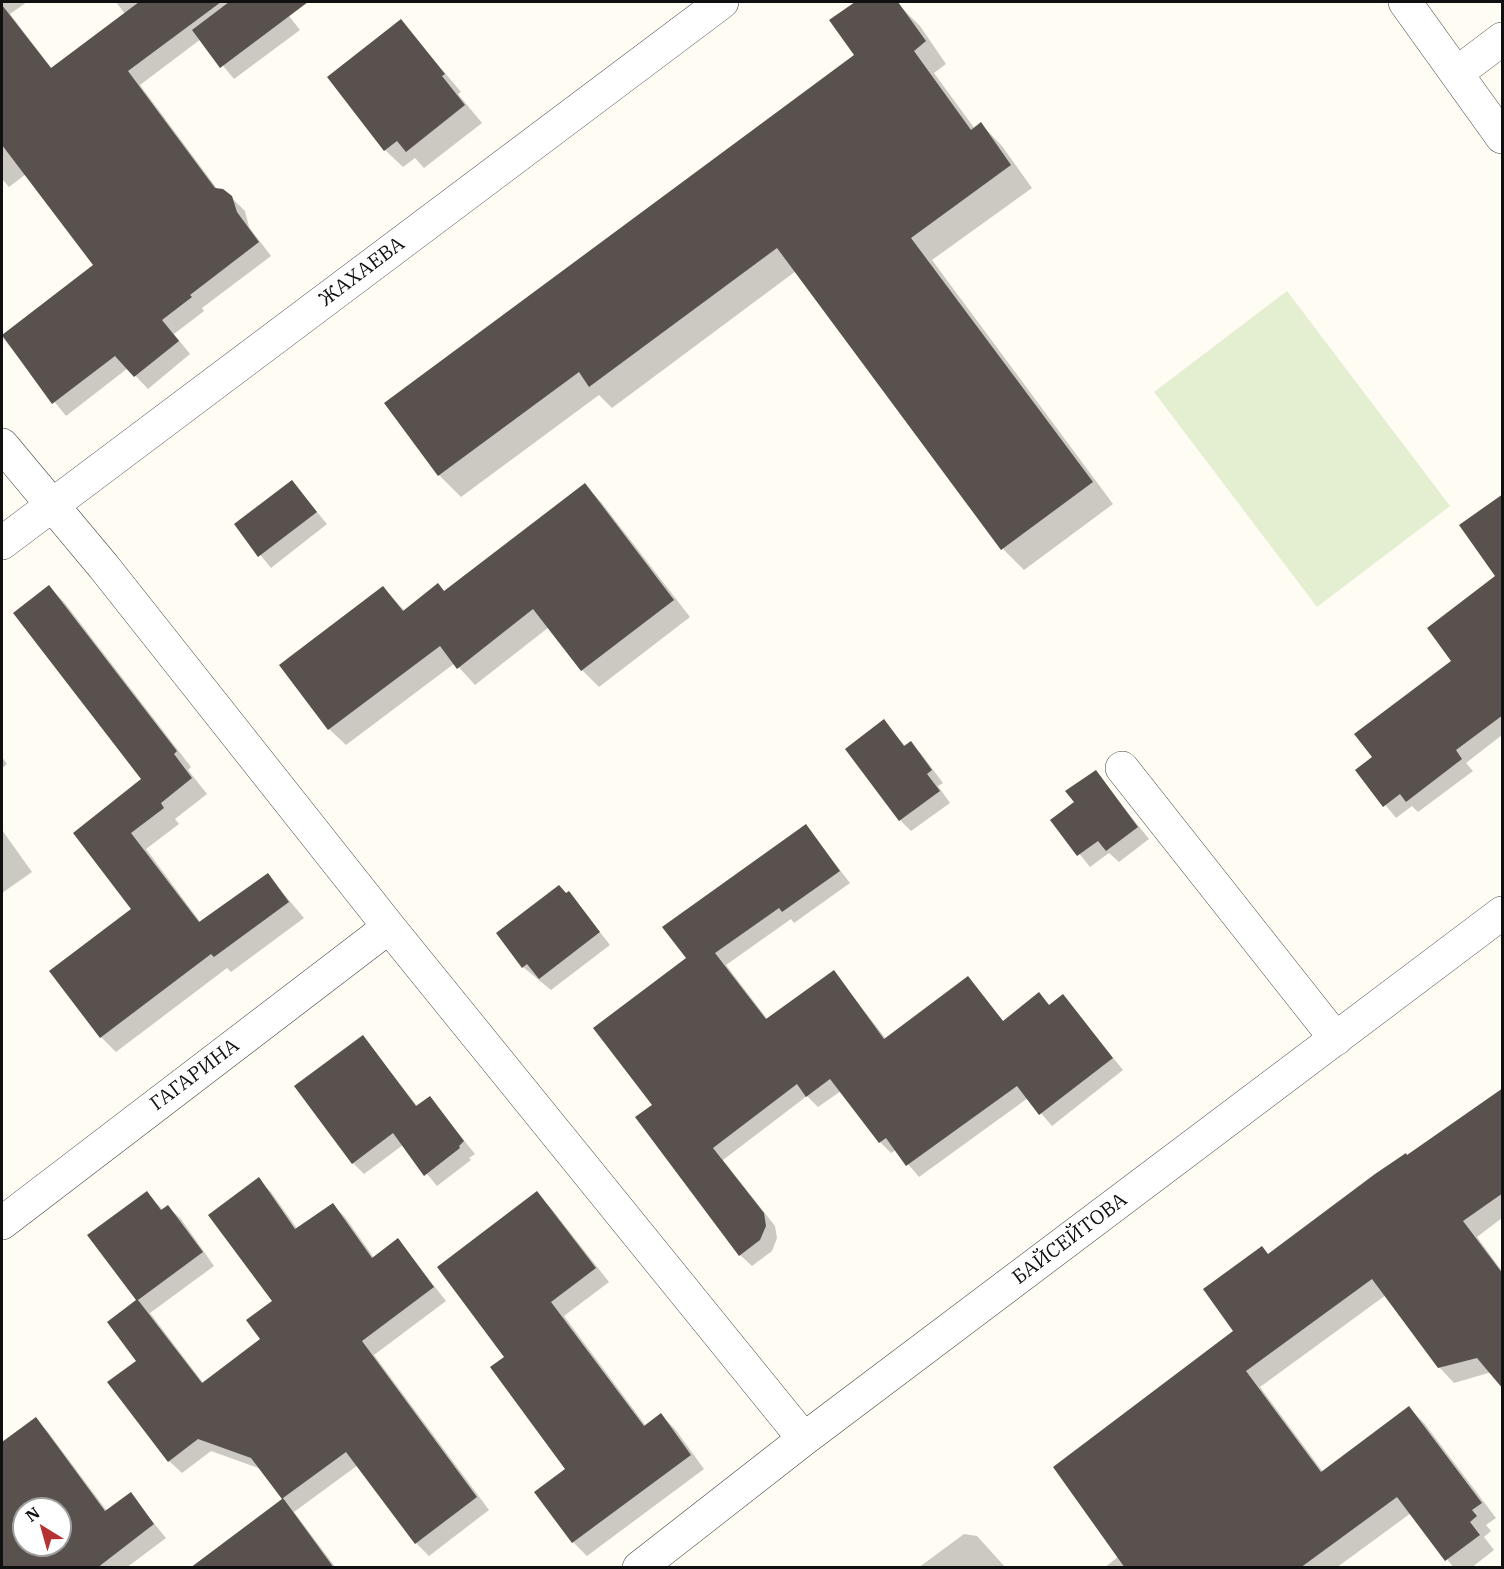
<!DOCTYPE html>
<meta charset="utf-8">
<style>
body{margin:0}
#map{position:relative;width:1504px;height:1569px;overflow:hidden;background:#fefcf3;font-family:"IBM Plex Serif",serif}
canvas{display:block}
.frame{position:absolute;inset:0;border:3px solid #101010;pointer-events:none}
.north{position:absolute;left:12px;top:1497px;width:60px;height:60px;box-sizing:border-box;background:#fff;border:2px solid #9f9f9f;border-radius:50%;rotate:323deg;font-size:16px;font-weight:700;line-height:24px;text-align:center;color:#101010}
.north::after{content:'';display:block;margin:auto;width:21px;height:27px;background:#b63232;clip-path:polygon(50% 0,100% 100%,50% 72%,0 100%)}
</style>
<div id="map">
<canvas width="1504" height="1569"></canvas>
<div class="frame"></div>
<div class="north">N</div>
</div>
<script>
const context = document.querySelector('canvas').getContext('2d');
context.lineJoin = 'round';
function fill(path, color) {
  context.fillStyle = color;
  context.fill(path, 'evenodd');
}
function toPath(rows) {
  const path = new Path2D();
  for (const r of rows) {
    path.moveTo(r[0], r[1]);
    for (let i = 2; i < r.length; i += 2) path.lineTo(r[i], r[i + 1]);
  }
  return path;
}
function stroke(path, color, width, dash) {
  context.strokeStyle = color;
  context.lineWidth = width;
  context.lineCap = dash ? 'butt' : 'round';
  context.setLineDash(dash || []);
  context.stroke(path);
}
function drawText(font, color, halo, rows, align = 'center') {
  context.font = font + ' "IBM Plex Serif",serif';
  context.lineWidth = 6;
  context.setLineDash([]);
  context.textBaseline = 'middle';
  context.strokeStyle = halo;
  context.fillStyle = color;
  for (const [text, x, y, turn = 0] of rows) {
    context.save();
    context.translate(x, y);
    context.rotate((+turn || 0) * Math.PI / 180);
    context.textAlign = isNaN(turn) ? turn : align;
    if (halo) context.strokeText(text, 0, 0);
    context.fillText(text, 0, 0);
    context.restore();
  }
}
fill(toPath([
 [1287,291,1450,506,1317,607,1154,392]
]), '#e3efd0');
fill(toPath([
 [2,2,27,2,10,14,52,69,125,14,116,2,278,2,300,30,234,79,201,39,140,85,218,190,231,197,245,211,249,227,271,256,202,308,204,311,174,334,190,354,148,389,128,368,66,416,2,337,95,265,26,174,9,187,2,179],
 [858,2,888,2,894,7,898,4,920,26,946,64,934,73,975,129,981,124,1002,146,1032,188,932,260,1113,504,1024,570,1003,549,796,271,612,408,599,395,461,497,439,475,386,404,856,55,831,20],
 [401,21,461,92,458,94,482,123,424,168,415,158,403,167,385,150,329,77],
 [292,482,327,524,271,568,236,525],
 [585,485,601,502,690,617,599,687,582,670,549,627,475,685,455,663,346,745,329,729,383,588,405,611,445,592],
 [49,587,64,602,191,767,188,770,207,794,175,819,179,824,146,849,201,923,267,874,304,918,231,972,227,968,116,1052,101,1037,133,910,75,833,143,780],
 [1502,594,1502,735,1466,763,1473,771,1418,812,1412,806,1396,818,1357,770,1374,757,1453,661],
 [884,721,906,747,911,743,922,755,943,783,938,786,950,803,911,831,900,820],
 [2,757,7,764,2,768],
 [1095,772,1149,839,1119,862,1109,853,1090,867,1052,820,1076,803],
 [806,826,850,883,794,923,791,919,726,965,768,1020,834,972,886,1039,968,978,1004,1022,1039,994,1050,1006,1063,996,1123,1070,1052,1126,1028,1098,919,1177,896,1150,891,1153,880,1142,841,1091,818,1107,807,1096,723,1160,775,1226,777,1238,772,1251,752,1266,740,1255,654,1105,688,958],
 [2,830,32,872,2,893],
 [569,893,610,945,551,990,523,967],
 [363,1037,418,1107,430,1098,475,1154,469,1158,471,1160,437,1186,403,1145,364,1174,353,1163],
 [1502,1090,1502,1218,1477,1237,1502,1271,1502,1369,1454,1383,1439,1367,1386,1295,1260,1387,1323,1472,1409,1408,1424,1423,1496,1518,1486,1525,1491,1531,1484,1537,1494,1550,1471,1568,1454,1568,1411,1513,1336,1568,1104,1568,1119,1556,1235,1332,1269,1255],
 [258,1179,271,1192,298,1230,333,1205,345,1217,374,1258,398,1240,446,1301,374,1355,489,1510,429,1556,416,1543,358,1465,294,1512,336,1568,223,1568,284,1499,261,1469,211,1451,182,1473,169,1461,138,1361,109,1322,139,1300,89,1235,147,1193,163,1210,168,1207,181,1219,214,1266,150,1313,204,1384,262,1340,274,1301],
 [536,1193,550,1207,609,1282,564,1316,646,1426,661,1415,675,1429,704,1469,587,1556,573,1542,567,1469,506,1357],
 [36,1419,48,1432,107,1511,130,1494,166,1538,126,1568,2,1568,2,1444],
 [24,1509,60,1509,60,1545,24,1545],
 [964,1534,977,1536,1006,1568,918,1568]
]), '#0003');
fill(toPath([
 [139,2,221,2,128,71,215,188,223,189,232,196,237,212,259,242,190,295,192,297,162,320,179,341,134,377,115,356,52,404,2,335,93,265,2,145,2,5,51,68],
 [229,2,308,2,220,68,192,30],
 [855,2,898,2,926,41,914,51,971,130,981,122,1011,165,911,238,1093,482,1001,550,777,248,589,387,579,372,438,476,384,403,854,55,829,20],
 [401,19,445,74,442,76,465,105,406,152,397,141,384,151,327,77],
 [292,480,317,512,258,557,234,524],
 [585,483,674,600,581,671,533,609,457,669,440,646,328,730,279,665,383,586,403,611,438,583,444,591],
 [1503,494,1503,715,1456,750,1462,759,1406,802,1400,794,1383,807,1355,770,1372,757,1354,734,1451,661,1427,628,1495,576,1459,525],
 [49,585,177,751,174,754,192,778,161,803,164,808,131,833,199,922,268,873,289,902,214,957,211,954,100,1038,49,971,131,909,73,833,141,779,13,613],
 [884,719,904,746,911,741,932,770,927,774,940,791,899,821,845,749],
 [1096,770,1138,827,1106,851,1098,841,1077,856,1050,820,1074,802,1065,791],
 [806,824,840,871,782,912,779,908,715,953,766,1019,834,970,884,1039,968,976,1003,1021,1039,992,1049,1005,1063,994,1113,1058,1039,1115,1017,1086,906,1166,886,1138,879,1143,830,1079,806,1097,797,1084,713,1148,764,1213,766,1226,760,1240,739,1256,635,1117,652,1105,593,1028,686,958,662,927],
 [559,885,566,893,569,891,600,932,539,979,527,964,522,968,496,933],
 [363,1035,416,1106,430,1096,464,1141,459,1146,460,1148,424,1176,393,1133,352,1164,294,1086],
 [1503,1088,1503,1193,1463,1221,1503,1274,1503,1389,1477,1358,1438,1368,1372,1279,1246,1371,1321,1472,1409,1406,1482,1503,1472,1510,1477,1516,1470,1522,1480,1535,1445,1561,1397,1497,1300,1568,1125,1568,1053,1467,1233,1331,1203,1289,1262,1246,1268,1254,1375,1174,1406,1153,1407,1155],
 [259,1177,295,1229,333,1203,372,1258,398,1238,434,1287,362,1341,477,1497,415,1544,346,1452,283,1498,334,1568,190,1568,282,1499,251,1458,198,1439,168,1462,107,1382,136,1361,107,1322,136,1300,87,1235,147,1191,161,1210,168,1205,203,1252,138,1300,202,1383,260,1339,246,1320,272,1301,208,1215],
 [537,1191,596,1268,551,1302,644,1426,661,1413,691,1455,572,1543,534,1492,565,1469,490,1367,504,1357,437,1267],
 [36,1417,105,1511,131,1492,154,1524,97,1568,2,1568,2,1442],
 [24,1509,60,1509,60,1545,24,1545]
]), '#58514d');
const street = toPath([
 [1405,2,1502,137],
 [1457,73,1502,39],
 [2,445,104,567,389,927,804,1439],
 [2,543,722,2],
 [1122,768,1336,1039],
 [2,1223,389,927],
 [639,1568,804,1439,1502,913]
]);
stroke(street, '#434343', 34);
stroke(street, '#fff', 33);
drawText('20px', '#101010', '#fff', [
 ["ЖАХАЕВА",362,272,-37],
 ["ГАГАРИНА",195,1075,-37],
 ["БАЙСЕЙТОВА",1070,1239,-37]
]);
</script>
